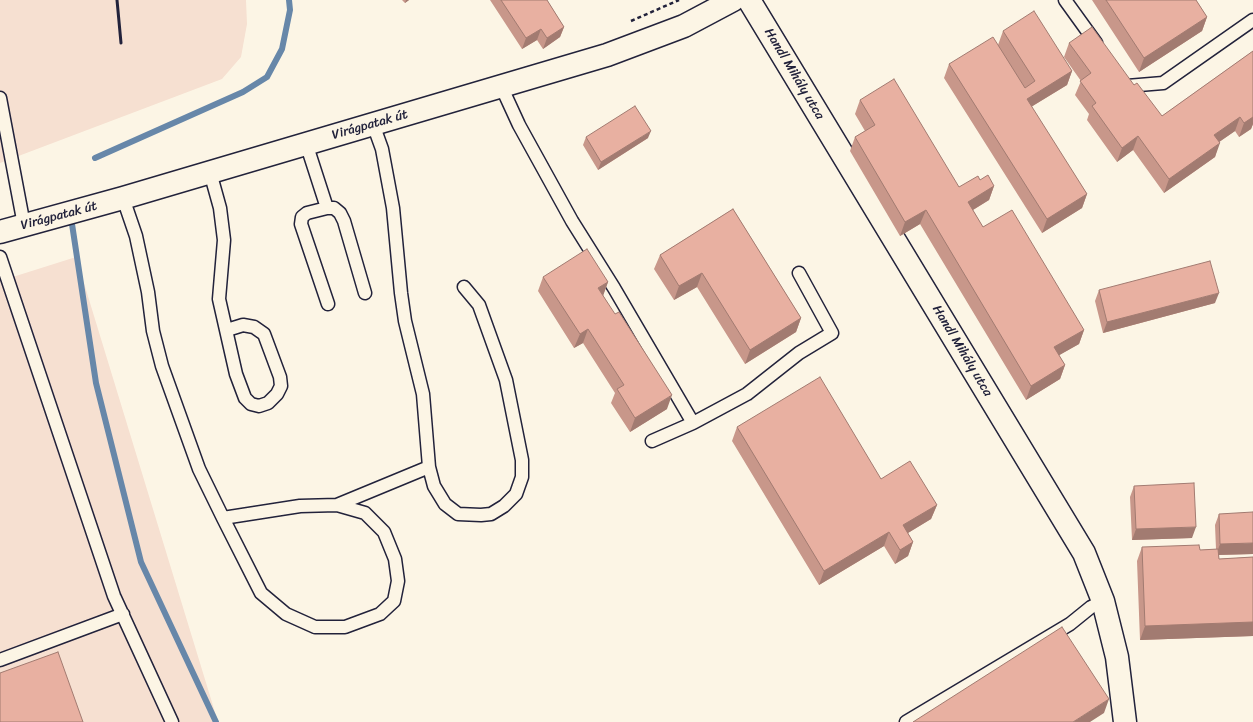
<!DOCTYPE html>
<meta charset="utf-8">
<style>
body{margin:0}
canvas{display:block;background:#fcf5e5}
</style>
<canvas width="1253" height="722"></canvas>
<script>
const context = document.querySelector('canvas').getContext('2d');
context.lineJoin = 'round';
function fill(path, color) {
  context.fillStyle = color;
  context.fill(path, 'evenodd');
}
function toPath(rows) {
  const path = new Path2D();
  for (const r of rows) {
    path.moveTo(r[0], r[1]);
    for (let i = 2; i < r.length; i += 2) path.lineTo(r[i], r[i + 1]);
  }
  return path;
}
function stroke(path, color, width, dash) {
  context.strokeStyle = color;
  context.lineWidth = width;
  context.lineCap = dash ? 'butt' : 'round';
  context.setLineDash(dash || []);
  context.stroke(path);
}
function drawText(font, color, halo, rows, align = 'center') {
  context.font = font + ' Sriracha,sans-serif';
  context.lineWidth = 3.5;
  context.setLineDash([]);
  context.textBaseline = 'middle';
  context.strokeStyle = halo;
  context.fillStyle = color;
  for (const [text, x, y, turn = 0] of rows) {
    context.save();
    context.translate(x, y);
    context.rotate((+turn || 0) * Math.PI / 180);
    context.textAlign = isNaN(turn) ? turn : align;
    if (halo) context.strokeText(text, 0, 0);
    context.fillText(text, 0, 0);
    context.restore();
  }
}
fill(toPath([
 [0,0,246,0,247,24,241,57,222,79,0,163],
 [76,257,218,722,0,722,0,281]
]), '#f6e0d1');
stroke(toPath([
 [95,158,243,92,267,77,282,49,290,10,289,0],
 [72,224,96,383,141,562,216,722]
]), '#6787a9', 6);
const service = toPath([
 [1065,0,1096,43],
 [1125,84,1127,86,1163,83,1253,20],
 [502,88,519,125,572,221,614,288,693,423,747,394,799,353,832,333,799,273],
 [0,98,24,225],
 [373,124,382,149,393,208,401,293,405,321,423,394,429,467,434,486,445,504,458,514,481,515,491,514,504,506,516,494,522,477,522,460,506,380,479,305,464,287],
 [306,143,327,208,334,208,340,213,344,221,365,293],
 [210,172,220,208,224,240,219,299,236,374,245,398,251,404,259,406,268,403,277,394,281,386,280,377,264,334,254,327,243,325,227,330],
 [123,198,136,236,148,292,153,331,162,366,199,469,223,518,261,593,286,614,315,627,345,627,380,614,394,601,398,581,395,559,384,532,365,513,337,505,300,506,223,518],
 [327,208,307,213,302,217,301,224,328,304],
 [0,257,114,596,172,722],
 [652,441,693,423],
 [337,505,429,467],
 [0,660,123,614],
 [906,722,1070,624,1091,607,1103,601]
]);
const minor = toPath([
 [749,0,1084,553,1103,601,1117,657,1125,722],
 [0,232,123,198,607,55,684,26,733,0]
]);
stroke(service, '#22223b', 15);
stroke(minor, '#22223b', 25);
stroke(toPath([
 [631,21,679,0]
]), '#22223b', 2.5, [4, 3]);
stroke(service, '#fcf5e5', 12);
stroke(minor, '#fcf5e5', 22);
stroke(toPath([
 [117,0,121,43]
]), '#22223b', 3);
fill(toPath([
 [402,0,409,0,405,3],
 [490,0,547,0,564,27,560,37,543,49,537,40,522,49],
 [1092,0,1196,0,1207,17,1202,31,1139,72],
 [1003,31,1072,71,1067,85,1031,107,1087,194,1082,208,1042,233,944,78,949,64,998,45],
 [1069,43,1134,85,1162,116,1253,51,1253,124,1251,129,1239,137,1235,131,1219,142,1215,157,1164,193,1133,150,1117,162,1087,120,1089,114,1075,95,1081,81,1064,57],
 [860,100,959,187,980,180,994,186,989,200,973,210,983,227,1084,330,1079,344,1059,355,1065,365,1060,379,1026,400,920,224,900,236,850,151,855,137,865,131,855,114],
 [586,137,648,138,598,170,583,145],
 [733,209,801,318,796,332,745,364,697,287,674,300,654,269,660,255],
 [543,277,608,282,603,295,667,409,630,432,611,403,615,393,583,343,574,348,538,291],
 [1099,290,1215,303,1103,333,1095,301],
 [737,427,881,479,937,505,931,519,908,533,913,542,908,556,895,564,884,546,819,585,732,441],
 [1134,486,1192,538,1132,540,1130,497],
 [1219,514,1253,554,1219,555,1219,559,1253,557,1253,636,1140,640,1137,561,1142,547,1200,550,1216,549,1215,525]
]), '#c8978a');
fill(toPath([
 [406,0,409,0,405,3],
 [1207,17,1202,31,1139,72,1144,58],
 [564,27,560,37,543,49,547,38],
 [541,29,537,40,522,49,526,38],
 [1072,71,1067,85,1021,113,1027,99],
 [1253,113,1253,124,1251,129,1239,137,1244,123],
 [1240,117,1235,131,1209,149,1214,135],
 [651,131,648,138,598,170,601,162],
 [1138,136,1133,150,1117,162,1122,148],
 [1220,143,1215,157,1164,193,1169,179],
 [994,186,989,200,963,216,968,202],
 [1087,194,1082,208,1042,233,1047,219],
 [926,210,920,224,900,236,905,222],
 [702,273,697,287,674,300,679,286],
 [608,282,603,296,598,288],
 [1219,293,1215,303,1103,333,1107,322],
 [801,318,796,332,745,364,750,350],
 [588,329,583,343,574,348,580,334],
 [1084,330,1079,344,1049,361,1054,347],
 [1065,365,1060,379,1026,400,1031,386],
 [672,395,667,409,630,432,635,418],
 [937,505,931,519,898,539,903,525],
 [1196,527,1192,538,1132,540,1136,529],
 [889,532,884,546,819,585,824,571],
 [913,542,908,556,895,564,900,550],
 [1253,543,1253,554,1216,555,1220,544],
 [1253,622,1253,636,1140,640,1145,626],
 [1109,699,1104,713,1090,722,1073,722]
]), '#a27b71');
const building = toPath([
 [501,0,547,0,564,27,547,38,541,29,526,38,501,0],
 [1106,0,1196,0,1207,17,1144,58,1106,0],
 [1034,11,1072,71,1027,99,1087,194,1047,219,949,64,993,37,1025,88,1035,81,1003,31,1034,11],
 [1092,27,1134,85,1137,83,1162,116,1253,51,1253,117,1244,123,1240,117,1214,135,1220,143,1169,179,1138,136,1122,148,1092,106,1096,103,1080,81,1091,73,1069,43,1092,27],
 [894,79,959,187,978,176,980,180,988,175,994,186,968,202,983,227,1012,210,1084,330,1054,347,1065,365,1031,386,926,210,905,222,855,137,875,125,860,100,894,79],
 [635,106,651,131,601,162,586,137,635,106],
 [733,209,801,318,750,350,702,273,679,286,660,255,733,209],
 [587,249,608,282,598,288,615,314,619,312,672,395,635,418,617,389,624,385,588,329,580,334,543,277,587,249],
 [1210,261,1219,293,1107,322,1099,290,1210,261],
 [820,377,881,479,910,461,937,505,903,525,913,542,900,550,889,532,824,571,737,427,820,377],
 [1194,483,1196,527,1136,529,1134,486,1194,483],
 [1253,512,1253,543,1220,544,1219,514,1253,512],
 [1199,545,1200,550,1218,549,1219,559,1253,557,1253,622,1145,626,1142,547,1199,545],
 [1062,627,1109,699,1073,722,913,722,1062,627],
 [58,652,83,722,0,722,0,673,58,652]
]);
fill(building, '#e8b0a1');
stroke(building, '#a27b71', 1);
drawText('13px', '#22223b', '#fcf5e5', [
 ["Handl Mihály utca",794,74,59],
 ["Virágpatak út",370,125,-16],
 ["Virágpatak út",59,216,-15],
 ["Handl Mihály utca",962,351,59]
]);
</script>
